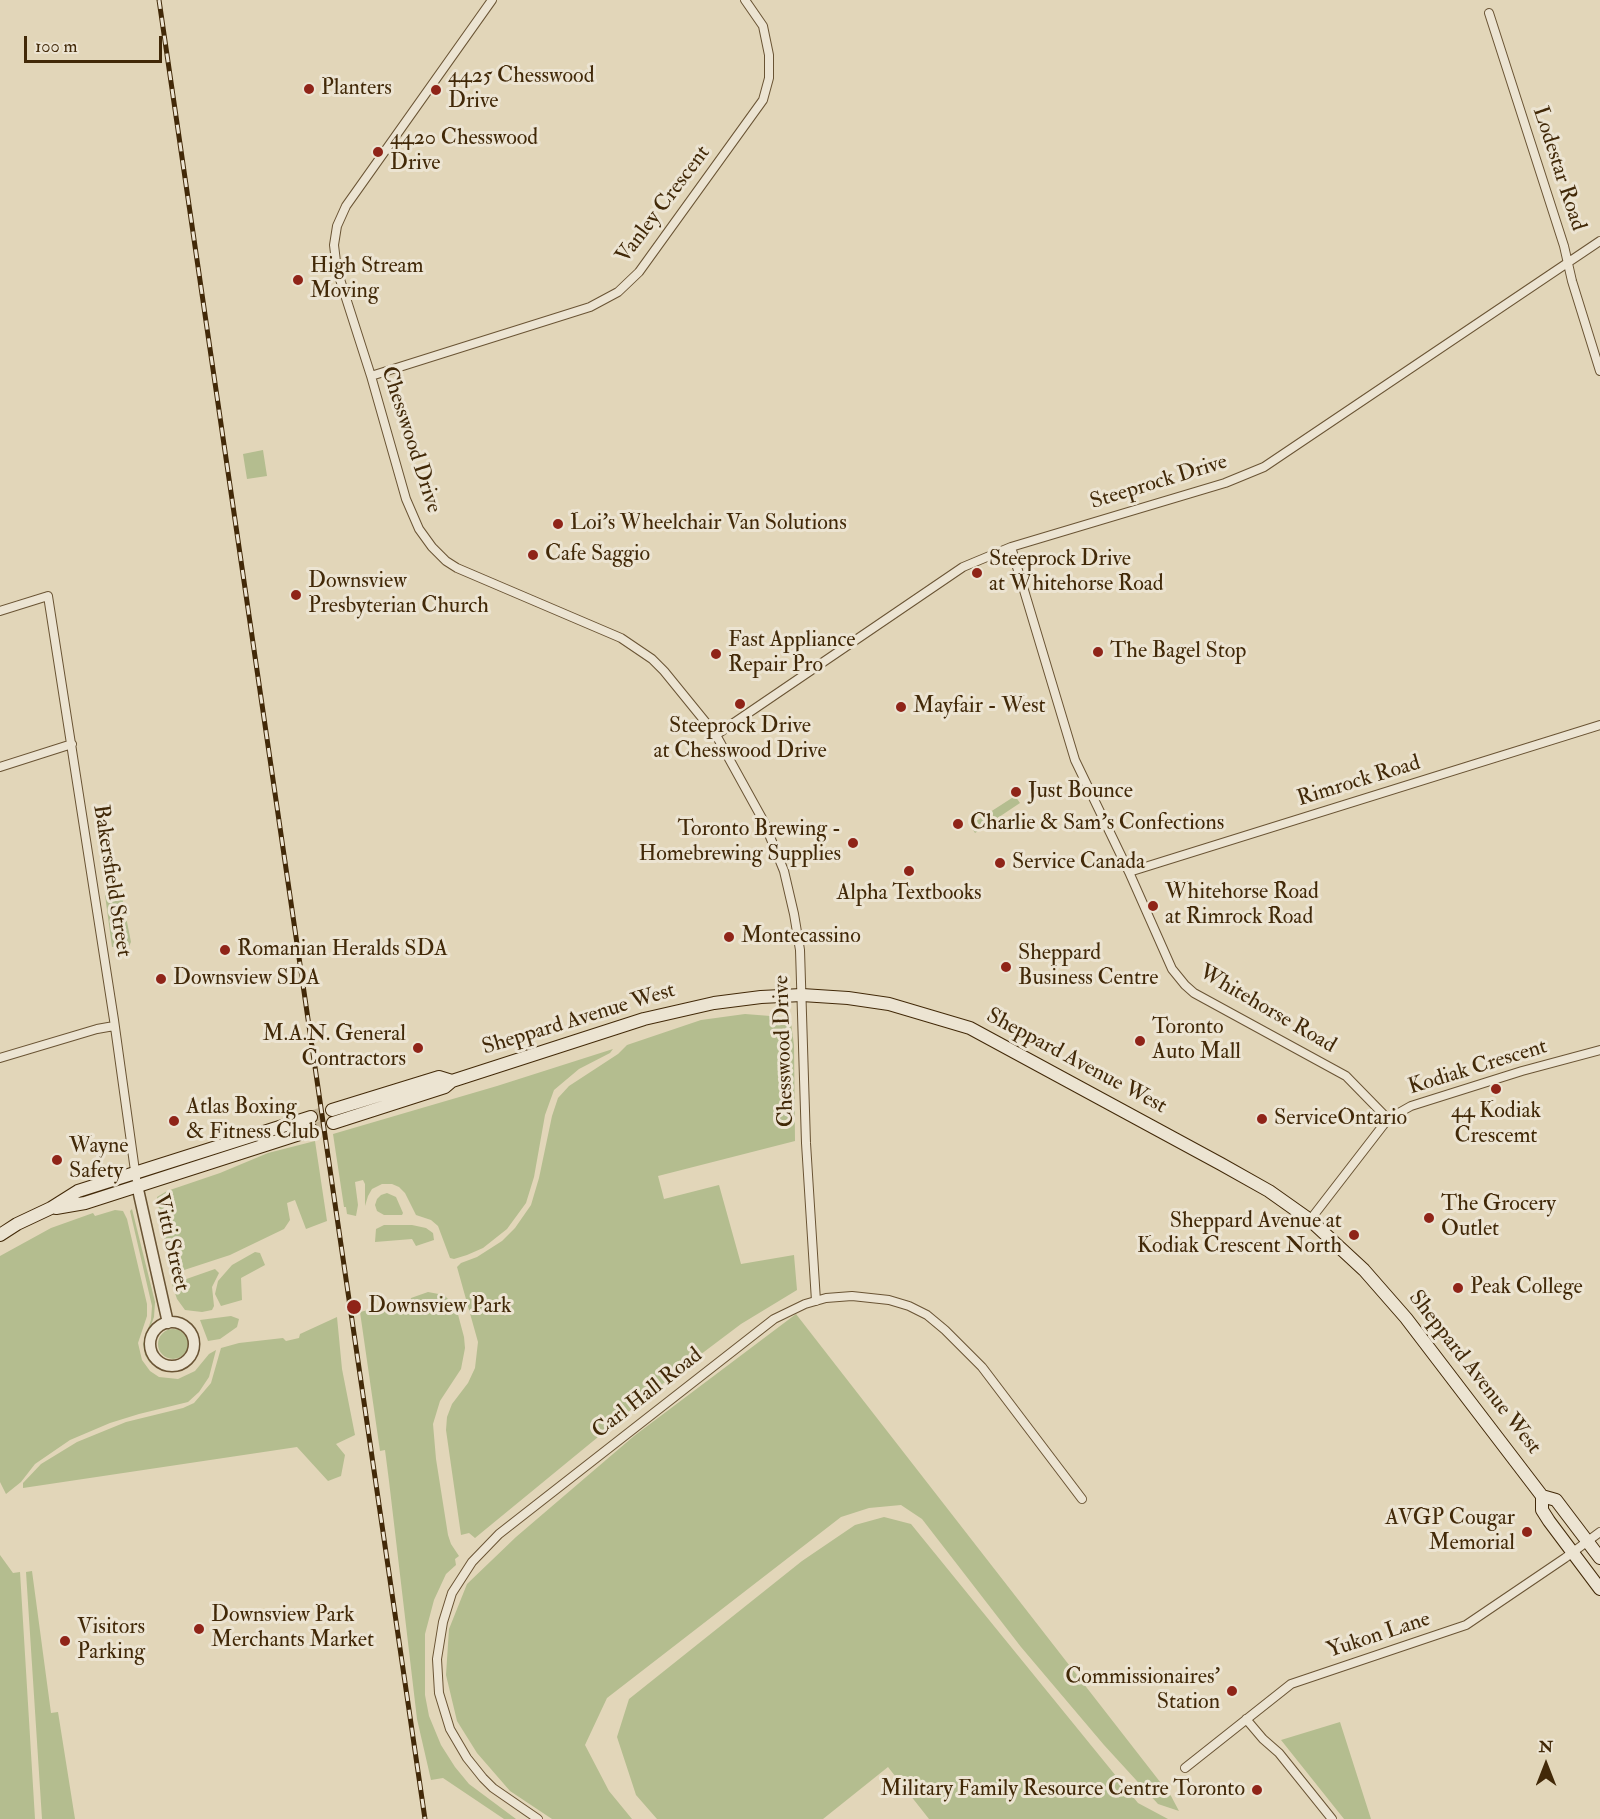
<!DOCTYPE html>
<style>
body{margin:0}
#map{position:relative;width:1600px;height:1819px;overflow:hidden;background:#e2d6b9;font-family:"IM FELL Double Pica",serif}
canvas{display:block}
.north{position:absolute;left:1516px;top:1735px;width:60px;height:60px;-webkit-text-stroke:4px #ece4d2;paint-order:stroke;rotate:0deg;font-size:16px;font-weight:700;line-height:24px;text-align:center;color:#422908}
.north::after{content:'';display:block;margin:auto;width:21px;height:27px;background:#422908;clip-path:polygon(50% 0,100% 100%,50% 72%,0 100%)}
.scale{position:absolute;left:24px;top:36px;width:138px;height:27px;box-sizing:border-box;border:3px solid #422908;border-top:0;padding-left:8px;font-size:18px;line-height:21px;white-space:nowrap;color:#422908;-webkit-text-stroke:4px #ece4d2;paint-order:stroke}
</style>
<div id="map">
<canvas width="1600" height="1819"></canvas>
<div class="north">N</div>
<div class="scale">100 m</div>
</div>
<script>
const context = document.querySelector('canvas').getContext('2d');
context.lineJoin = 'round';
function fill(path, color) {
  context.fillStyle = color;
  context.fill(path, 'evenodd');
}
function toPath(rows) {
  const path = new Path2D();
  for (const r of rows) {
    if (r.length === 3) {
      path.moveTo(r[0] + r[2], r[1]);
      path.arc(r[0], r[1], r[2], 0, 2 * Math.PI);
      continue;
    }
    path.moveTo(r[0], r[1]);
    for (let i = 2; i < r.length; i += 2) path.lineTo(r[i], r[i + 1]);
  }
  return path;
}
function stroke(path, color, width, dash) {
  context.strokeStyle = color;
  context.lineWidth = width;
  context.lineCap = dash ? 'butt' : 'round';
  context.setLineDash(dash || []);
  context.stroke(path);
}
function drawText(font, color, halo, rows, align = 'center') {
  context.font = font + ' "IM FELL Double Pica",serif';
  context.lineWidth = 6;
  context.setLineDash([]);
  context.textBaseline = 'middle';
  context.strokeStyle = halo;
  context.fillStyle = color;
  for (const [text, x, y, turn = 0] of rows) {
    context.save();
    context.translate(x, y);
    context.rotate((+turn || 0) * Math.PI / 180);
    context.textAlign = isNaN(turn) ? turn : align;
    if (halo) context.strokeText(text, 0, 0);
    context.fillText(text, 0, 0);
    context.restore();
  }
}
fill(toPath([
 [263,450,267,476,247,479,243,454],
 [1015,796,1020,803,975,833,970,825],
 [119,891,121,892,131,942,129,946,112,947,105,895],
 [745,1014,783,1017,791,1023,794,1045,795,1141,658,1176,664,1199,719,1185,741,1264,794,1255,797,1290,741,1324,676,1373,475,1538,469,1533,461,1535,446,1430,447,1417,452,1404,468,1383,475,1368,478,1342,457,1267,461,1263,477,1257,502,1241,515,1228,531,1205,539,1178,552,1116,558,1098,569,1086,618,1054,627,1045,701,1020],
 [613,1049,610,1053,579,1069,554,1090,545,1115,534,1177,526,1203,507,1229,483,1248,467,1255,454,1259,450,1258,438,1226,431,1220,416,1215,405,1193,399,1187,392,1184,382,1184,372,1189,368,1196,365,1206,365,1184,363,1180,355,1182,358,1205,356,1216,347,1214,346,1207,344,1207,333,1134,497,1086],
 [315,1141,327,1221,306,1229,295,1200,287,1203,290,1220,284,1229,230,1255,175,1273,170,1272,157,1197,167,1191,220,1173,268,1153],
 [387,1193,396,1197,403,1213,402,1215,384,1215,377,1211,375,1205,377,1199,381,1195],
 [132,1209,155,1302,154,1317,145,1341,147,1355,151,1362,150,1363,145,1355,143,1344,151,1320,152,1306,130,1211],
 [115,1210,123,1211,127,1219,147,1304,147,1316,138,1343,142,1360,150,1371,159,1377,178,1379,195,1371,209,1354,216,1350,209,1377,199,1392,188,1402,139,1414,110,1423,70,1440,35,1464,21,1482,6,1494,0,1482,0,1256,51,1228,93,1213,95,1216],
 [384,1225,412,1225,426,1228,433,1233,434,1240,416,1246,412,1239,375,1242,376,1229],
 [255,1252,260,1253,265,1265,241,1278,242,1300,221,1306,215,1294,218,1281,232,1265],
 [215,1269,219,1273,212,1287,214,1306,212,1310,202,1312,185,1310,177,1299,172,1284],
 [428,1292,444,1295,456,1307,464,1337,465,1348,461,1369,440,1401,433,1424,436,1459,448,1535,451,1544,459,1556,455,1559,456,1565,446,1574,434,1600,425,1634,425,1695,429,1716,441,1745,455,1767,469,1784,516,1819,504,1819,443,1778,431,1780,417,1719,389,1481,385,1450,380,1451,360,1312,393,1304,398,1307,410,1302,411,1298],
 [796,1314,1171,1796,1179,1811,1158,1804,1104,1745,1021,1647,922,1519,901,1505,869,1508,841,1517,607,1698,585,1745,609,1791,632,1819,552,1819,510,1791,477,1753,457,1721,446,1675,449,1629,467,1584,516,1537,634,1436],
 [231,1316,239,1319,237,1327,220,1339,208,1341,200,1320],
 [337,1317,342,1369,355,1435,336,1444,345,1455,341,1476,328,1481,297,1447,23,1488,23,1483,41,1464,77,1442,126,1422,183,1408,194,1403,211,1383,221,1348,239,1343,283,1338,286,1341,299,1338,300,1334],
 [173,1344,15],
 [884,1517,911,1524,1138,1803,1168,1819,929,1819,888,1767,823,1819,657,1819,636,1795,617,1737,629,1699,802,1561,855,1525],
 [0,1555,13,1573,20,1572,35,1819,0,1819],
 [32,1571,51,1713,58,1712,75,1819,42,1819,26,1572],
 [1340,1722,1363,1794,1371,1819,1344,1819,1281,1740]
]), '#b4bd8f');
stroke(toPath([
 [311,1117,332,1110],
 [312,1130,333,1123]
]), '#c2b396', 12, [12, 6]);
const minor = toPath([
 [492,0,346,206,337,226,334,245,337,270,371,376,406,499,419,529,432,547,446,561,457,568,621,638,652,659,664,671,716,735,764,822,784,871,794,914,800,950,806,1143,816,1301],
 [1489,13,1564,246,1572,281,1600,371],
 [371,376,590,307,618,292,639,272,763,100,769,78,769,55,763,26,745,0],
 [1011,547,1075,760,1129,872,1172,969,1185,985,1194,993,1346,1076,1388,1119],
 [0,611,48,596,114,1020,136,1178],
 [716,735,963,567,1011,547,1225,483,1264,467,1600,241],
 [0,767,72,744],
 [1129,872,1600,725],
 [0,1058,97,1029,114,1026],
 [1310,1220,1388,1119,1411,1106,1522,1071,1600,1050],
 [1246,1719,1263,1739,1279,1753,1332,1819],
 [1185,1768,1291,1684,1466,1625,1565,1558,1600,1532],
 [538,1819,493,1788,483,1778,467,1758,450,1729,439,1693,437,1659,443,1622,452,1593,472,1562,499,1534,774,1319,805,1304,826,1298,852,1296,889,1300,909,1306,927,1315,945,1330,982,1367,1082,1499]
]);
const tertiary = toPath([
 [137,1185,168,1323],
 [172,1344,22]
]);
const secondary = toPath([
 [332,1110,439,1077,452,1081],
 [333,1123,445,1087,452,1081,644,1019,714,1003,761,997,802,995,848,998,889,1004,970,1028,1221,1164,1269,1191,1310,1220,1364,1270,1406,1318,1542,1496,1556,1500,1600,1558],
 [56,1208,85,1203,312,1130],
 [0,1235,17,1224,51,1208,78,1191,311,1117],
 [1542,1496,1542,1510,1549,1521,1600,1589]
]);
stroke(minor, '#6a5434', 10);
stroke(tertiary, '#6a5434', 13);
stroke(secondary, '#422908', 14);
stroke(minor, '#ece4d2', 8);
stroke(tertiary, '#ece4d2', 10);
stroke(secondary, '#ece4d2', 12);
const rail = toPath([
 [159,0,425,1819]
]);
stroke(rail, '#422908', 5);
stroke(rail, '#ece4d2', 3, [9]);
for (const [x, y, r, color] of [
 [309,89,6,"#8f2418"],
 [436,90,6,"#8f2418"],
 [378,152,6,"#8f2418"],
 [298,280,6,"#8f2418"],
 [558,524,6,"#8f2418"],
 [533,555,6,"#8f2418"],
 [977,573,6,"#8f2418"],
 [296,595,6,"#8f2418"],
 [1098,652,6,"#8f2418"],
 [716,654,6,"#8f2418"],
 [740,704,6,"#8f2418"],
 [901,707,6,"#8f2418"],
 [1016,792,6,"#8f2418"],
 [958,824,6,"#8f2418"],
 [853,843,6,"#8f2418"],
 [1000,863,6,"#8f2418"],
 [909,871,6,"#8f2418"],
 [1153,906,6,"#8f2418"],
 [729,937,6,"#8f2418"],
 [225,950,6,"#8f2418"],
 [1006,967,6,"#8f2418"],
 [161,979,6,"#8f2418"],
 [1140,1041,6,"#8f2418"],
 [418,1048,6,"#8f2418"],
 [1496,1089,6,"#8f2418"],
 [1262,1119,6,"#8f2418"],
 [174,1121,6,"#8f2418"],
 [57,1160,6,"#8f2418"],
 [1429,1218,6,"#8f2418"],
 [1354,1235,6,"#8f2418"],
 [1458,1288,6,"#8f2418"],
 [354,1307,8,"#8f2418"],
 [1527,1532,6,"#8f2418"],
 [199,1629,6,"#8f2418"],
 [65,1641,6,"#8f2418"],
 [1232,1691,6,"#8f2418"],
 [1257,1790,6,"#8f2418"]
]) {
  const dot = new Path2D();
  dot.arc(x, y, r, 0, 2 * Math.PI);
  context.fillStyle = color;
  context.fill(dot);
  stroke(dot, '#ece4d2', 2);
}
drawText('22px', '#422908', '#ece4d2', [
 ["4425 Chesswood",448,77],
 ["Drive",448,102],
 ["Planters",321,89],
 ["4420 Chesswood",390,139],
 ["Drive",390,164],
 ["High Stream",310,267],
 ["Moving",310,292],
 ["Loi's Wheelchair Van Solutions",570,524],
 ["Cafe Saggio",545,555],
 ["Steeprock Drive",989,560],
 ["at Whitehorse Road",989,585],
 ["Downsview",308,582],
 ["Presbyterian Church",308,607],
 ["Fast Appliance",728,641],
 ["Repair Pro",728,666],
 ["The Bagel Stop",1110,652],
 ["Mayfair - West",913,707],
 ["Steeprock Drive",740,727,"center"],
 ["at Chesswood Drive",740,752,"center"],
 ["Just Bounce",1028,792],
 ["Charlie & Sam's Confections",970,824],
 ["Toronto Brewing -",841,830,"right"],
 ["Homebrewing Supplies",841,855,"right"],
 ["Service Canada",1012,863],
 ["Whitehorse Road",1165,893],
 ["at Rimrock Road",1165,918],
 ["Alpha Textbooks",909,894,"center"],
 ["Montecassino",741,937],
 ["Romanian Heralds SDA",237,950],
 ["Sheppard",1018,954],
 ["Business Centre",1018,979],
 ["Downsview SDA",173,979],
 ["Toronto",1152,1028],
 ["Auto Mall",1152,1053],
 ["M.A.N. General",406,1035,"right"],
 ["Contractors",406,1060,"right"],
 ["Atlas Boxing",186,1108],
 ["& Fitness Club",186,1133],
 ["44 Kodiak",1496,1112,"center"],
 ["Crescemt",1496,1137,"center"],
 ["ServiceOntario",1274,1119],
 ["Wayne",69,1147],
 ["Safety",69,1172],
 ["The Grocery",1441,1205],
 ["Outlet",1441,1230],
 ["Sheppard Avenue at",1342,1222,"right"],
 ["Kodiak Crescent North",1342,1247,"right"],
 ["Peak College",1470,1288],
 ["Downsview Park",368,1307],
 ["AVGP Cougar",1515,1519,"right"],
 ["Memorial",1515,1544,"right"],
 ["Downsview Park",211,1616],
 ["Merchants Market",211,1641],
 ["Visitors",77,1628],
 ["Parking",77,1653],
 ["Commissionaires'",1220,1678,"right"],
 ["Station",1220,1703,"right"],
 ["Military Family Resource Centre Toronto",1245,1790,"right"]
], 'left');
drawText('22px', '#422908', '#ece4d2', [
 ["Lodestar Road",1558,169,72],
 ["Vanley Crescent",664,205,-53],
 ["Chesswood Drive",410,440,72],
 ["Steeprock Drive",1159,483,-17],
 ["Rimrock Road",1359,782,-17],
 ["Bakersfield Street",111,881,81],
 ["Whitehorse Road",1267,1010,30],
 ["Sheppard Avenue West",579,1020,-17],
 ["Chesswood Drive",785,1051,-92],
 ["Sheppard Avenue West",1076,1062,28],
 ["Kodiak Crescent",1478,1068,-17],
 ["Vitti Street",170,1243,77],
 ["Sheppard Avenue West",1474,1373,52],
 ["Carl Hall Road",648,1394,-38],
 ["Yukon Lane",1379,1636,-18]
]);
</script>
